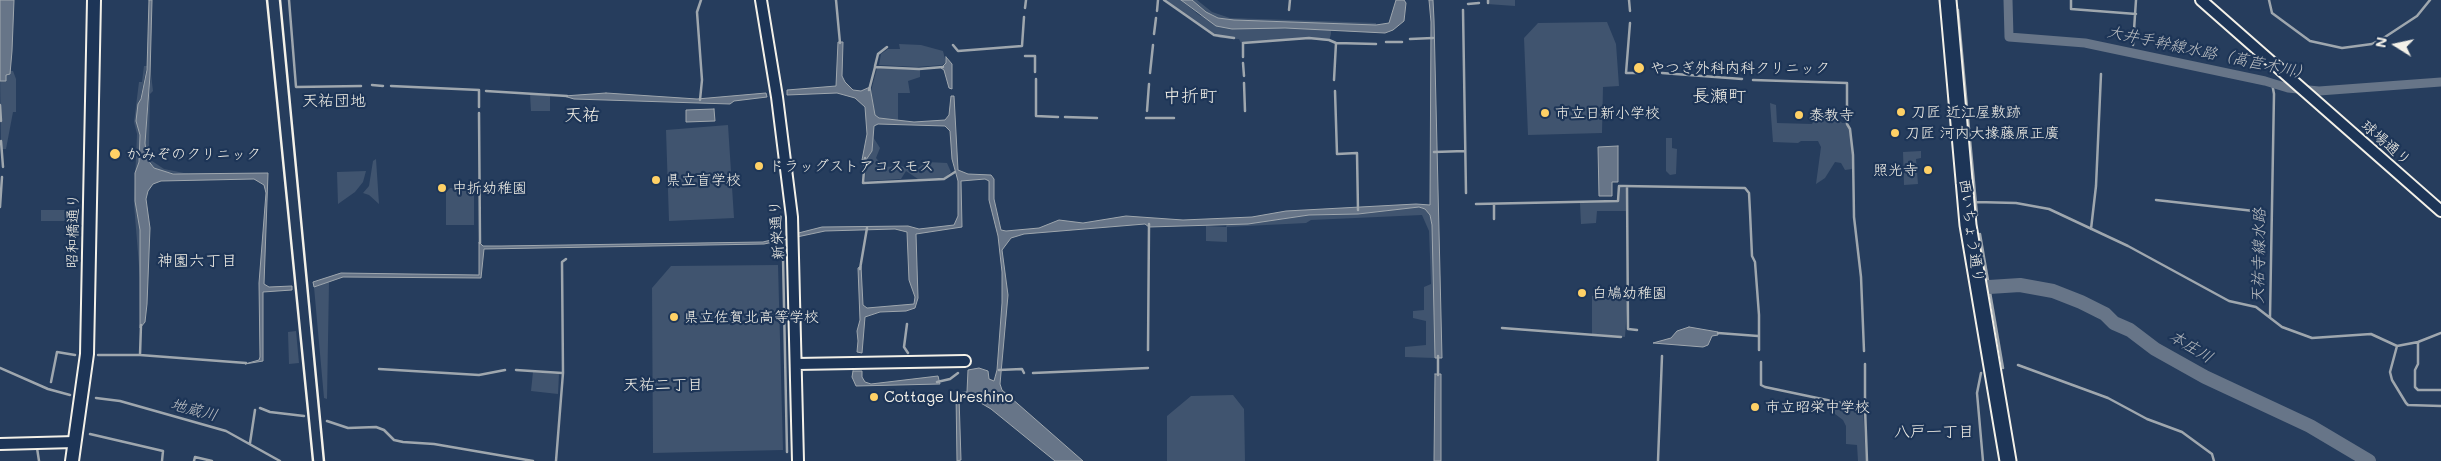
<!DOCTYPE html>
<meta charset="utf-8">
<style>
body{margin:0}
#map{position:relative;width:2441px;height:461px;overflow:hidden;background:#263d5d;font-family:Mali,sans-serif}
canvas{display:block}
.north{position:absolute;left:2371px;top:20px;width:50px;height:50px;-webkit-text-stroke:4px #1d3557;paint-order:stroke;rotate:280deg;font-size:14px;font-weight:700;line-height:20px;text-align:center;color:#f4f1e8}
.north::after{content:'';display:block;margin:auto;width:18px;height:22px;background:#f4f1e8;clip-path:polygon(50% 0,100% 100%,50% 72%,0 100%)}
</style>
<div id="map">
<canvas width="2441" height="461"></canvas>
<div class="north">N</div>
</div>
<script>
const context = document.querySelector('canvas').getContext('2d');
context.lineJoin = 'round';
function fill(path, color) {
  context.fillStyle = color;
  context.fill(path, 'evenodd');
}
function toPath(rows) {
  const path = new Path2D();
  for (const r of rows) {
    path.moveTo(r[0], r[1]);
    for (let i = 2; i < r.length; i += 2) path.lineTo(r[i], r[i + 1]);
  }
  return path;
}
function stroke(path, color, width, dash) {
  context.strokeStyle = color;
  context.lineWidth = width;
  context.lineCap = dash ? 'butt' : 'round';
  context.setLineDash(dash || []);
  context.stroke(path);
}
function drawText(font, color, halo, rows, align = 'center') {
  context.font = font + ' Mali,"Klee One",sans-serif';
  context.lineWidth = 4.5;
  context.setLineDash([]);
  context.textBaseline = 'middle';
  context.strokeStyle = halo;
  context.fillStyle = color;
  for (const [text, x, y, turn = 0] of rows) {
    context.save();
    context.translate(x, y);
    context.rotate((+turn || 0) * Math.PI / 180);
    context.textAlign = isNaN(turn) ? turn : align;
    if (halo) context.strokeText(text, 0, 0);
    context.fillText(text, 0, 0);
    context.restore();
  }
}
fill(toPath([
 [1163,0,1181,0,1199,15,1232,29,1253,27,1331,30,1331,34,1329,41,1309,39,1241,43,1239,39,1220,38,1214,36],
 [1192,0,1197,0,1212,12,1230,18,1376,23,1376,25,1234,20,1218,18,1206,12],
 [1487,0,1515,0,1515,6,1487,4],
 [1607,22,1616,44,1619,86,1603,87,1602,133,1528,135,1524,38,1538,23],
 [899,44,921,45,943,51,946,63,942,65,917,67,879,65,881,54,888,49,900,49],
 [144,66,147,66,146,70,136,121,140,135,139,162,135,173,135,201,140,230,140,278,134,204,137,134,134,122,139,82,142,82],
 [877,68,920,70,920,77,908,81,910,93,898,93,898,120,879,118,875,115,871,91],
 [0,71,13,71,16,79,16,112,13,112,6,149,1,149],
 [151,74,153,91,150,94,149,147,152,161,164,169,189,174,161,172,154,168,147,159,145,143],
 [530,94,550,96,550,111,531,111],
 [1770,103,1776,105,1777,123,1812,124,1815,118,1838,118,1842,123,1848,123,1854,154,1852,169,1845,170,1841,163,1835,162,1825,178,1816,184,1821,147,1818,141,1801,141,1798,143,1773,142],
 [728,125,734,218,669,221,666,130],
 [873,137,880,148,876,158,884,167,901,166,915,170,927,162,947,163,951,172,945,178,918,179,906,171,901,179,865,181,866,160,872,151],
 [1666,138,1672,138,1672,148,1677,149,1676,174,1670,175,1666,171],
 [1921,151,1921,158,1916,159,1918,184,1904,185,1903,152],
 [376,159,379,204,369,195,363,193,369,186,373,161],
 [366,171,363,182,355,192,338,204,337,172],
 [1620,187,1626,188,1627,211,1597,211,1596,223,1581,224,1580,203,1619,201],
 [450,188,474,189,474,225,446,225,446,192],
 [1418,207,1425,209,1430,215,1432,225,1435,358,1405,357,1405,347,1426,345,1426,321,1413,318,1413,311,1424,310,1424,287,1431,284,1429,231,1422,215,1311,220,1306,223,1227,227,1227,242,1206,241,1206,226,1226,227,1227,224,1248,224,1309,215,1358,214],
 [41,210,67,210,67,221,41,221],
 [778,265,783,450,653,453,652,288,671,266],
 [329,282,327,399,324,398,314,287],
 [1628,295,1625,337,1592,335,1592,296],
 [296,331,299,363,289,364,288,332],
 [533,372,559,374,558,394,531,391],
 [1233,395,1244,409,1245,461,1167,461,1167,416,1191,396],
 [1835,404,1863,409,1866,461,1858,461,1857,445,1846,444,1846,426,1843,420,1835,414]
]), '#40546f');
const water = toPath([
 [0,0,14,0,12,51,10,74,6,75,6,81,0,81,0,0],
 [149,0,152,0,150,75,145,143,147,159,154,168,173,174,268,173,264,284,269,287,292,286,292,290,263,292,263,361,245,364,259,360,260,357,259,283,266,193,264,185,254,179,161,181,153,184,148,191,146,199,150,228,147,304,145,322,140,328,140,230,135,201,135,173,139,162,140,135,136,121,138,104,141,99,147,70,149,0],
 [1181,0,1192,0,1206,12,1218,18,1234,20,1376,25,1389,23,1396,0,1404,0,1406,3,1404,21,1393,30,1385,33,1285,28,1232,29,1216,26,1181,0],
 [1429,0,1433,0,1434,20,1442,358,1435,358,1432,225,1430,215,1425,209,1419,207,1358,214,1309,215,1248,224,1149,227,1145,224,1024,234,1011,238,1002,250,1008,295,1000,384,1002,390,1083,461,1055,461,991,409,969,396,959,397,961,460,957,461,956,393,967,392,968,370,979,368,988,371,989,379,994,381,997,370,1002,303,1002,272,998,236,989,200,989,181,985,179,961,181,962,227,916,234,918,298,915,308,906,311,880,312,865,317,862,353,857,352,858,341,857,331,860,320,858,268,861,266,863,305,867,308,914,304,915,297,909,280,907,232,895,229,825,231,764,244,484,249,481,278,343,277,314,287,313,282,341,273,479,275,479,242,483,246,501,246,763,242,822,227,908,226,919,229,954,225,958,216,958,181,952,159,950,131,945,126,878,124,874,126,872,151,866,160,862,160,867,134,865,107,855,98,837,93,787,95,787,90,836,86,838,42,843,42,842,76,845,82,853,90,861,91,870,87,875,115,879,118,914,122,945,120,949,115,951,96,954,96,958,170,968,174,991,175,994,179,994,199,1001,230,1006,231,1039,228,1059,220,1083,223,1126,216,1183,220,1252,217,1286,211,1416,204,1430,205,1431,22,1429,0],
 [946,57,952,64,952,89,949,88,944,70,941,68,946,63,946,57],
 [606,93,697,99,766,93,767,97,734,101,730,104,574,99,564,96,606,93],
 [714,109,715,121,686,122,686,110,714,109],
 [1618,146,1618,182,1612,182,1612,196,1599,196,1598,147,1618,146],
 [1689,327,1718,332,1718,335,1712,336,1708,345,1703,347,1653,343,1671,338,1677,331,1689,327],
 [853,371,862,371,862,377,865,382,871,384,938,376,940,384,856,386,852,377,853,371],
 [1435,374,1441,374,1441,461,1434,461,1435,374]
]);
fill(water, '#677588');
stroke(water, '#9fa7ae', 1);
stroke(toPath([
 [289,0,296,87,361,86],
 [836,0,840,43],
 [1164,0,1214,35,1234,38],
 [1488,0,1488,3],
 [1629,0,1630,11],
 [2071,0,2071,9,2136,14],
 [2269,0,2272,13,2310,41,2342,48,2372,44,2385,37,2417,16,2430,0],
 [1468,4,1479,3],
 [1025,8,1026,0],
 [1289,10,1290,0],
 [1463,10,1466,193],
 [1958,10,1977,215],
 [1157,11,1158,0],
 [1630,23,1626,73,1640,73],
 [1154,34,1156,18],
 [1410,39,1433,38],
 [1386,42,1402,42],
 [953,45,958,51,1022,46,1024,17],
 [2133,45,2136,0],
 [1025,56,1035,56,1035,72],
 [1243,57,1243,43,1309,38,1329,40,1336,43,1376,44],
 [1243,63,1244,76],
 [875,66,878,54,887,47],
 [1150,73,1153,45],
 [1662,73,1742,79],
 [1036,79,1036,116,1058,117],
 [1334,80,1336,43],
 [1753,80,1847,83,1847,124,1850,129,1853,155,1854,217,1861,277,1864,351],
 [1244,83,1245,111],
 [372,85,383,86],
 [391,86,479,90,479,107],
 [869,90,875,67,919,69,943,67],
 [486,91,567,96],
 [1335,91,1337,154,1357,153,1358,210],
 [700,100,702,80,697,12,701,0],
 [0,105,1,121],
 [1147,111,1149,84],
 [479,113,480,243],
 [1065,117,1097,118],
 [1146,118,1174,118],
 [1,141,3,167],
 [1434,152,1465,151],
 [865,158,863,183,944,179,955,172],
 [1627,187,1628,329,1637,330],
 [2156,200,2263,212],
 [1976,202,2016,203,2049,209,2128,246,2229,301,2256,307,2282,327,2312,338,2371,334,2397,346],
 [1476,204,1618,201,1619,186,1623,186,1745,188,1749,193,1750,212,1752,256,1755,262,1759,315,1759,350],
 [0,207,2,177],
 [1494,219,1494,204],
 [2091,229,2096,186,2101,74],
 [1980,234,2003,368],
 [783,257,787,452],
 [860,269,867,228],
 [2270,317,2274,94,2272,83],
 [907,324,904,347,908,353],
 [1502,328,1621,337],
 [1718,333,1758,336],
 [2418,342,2418,364,2415,370,2415,387,2418,390,2441,390],
 [2397,346,2390,372,2392,380,2406,403,2408,405,2441,406],
 [2397,346,2418,342,2441,333],
 [1148,350,1149,224],
 [98,355,140,355,246,363],
 [140,355,141,325],
 [1438,356,1438,375],
 [1761,362,1761,385,1765,387,1865,408,1867,461],
 [2018,365,2108,398,2147,419,2182,432,2212,454,2214,461],
 [0,368,48,389,70,395],
 [379,369,479,375,505,370],
 [516,370,562,373],
 [999,370,1022,369,1024,373],
 [1033,373,1148,368],
 [1981,373,1977,393,1983,461],
 [51,382,57,352,75,355],
 [937,382,950,379,958,373],
 [96,398,120,401,226,431,280,461],
 [260,408,270,412,304,416],
 [1865,408,1865,364],
 [327,421,348,428,376,427,384,430,394,440,403,442,434,444,533,461],
 [90,434,163,451,162,461],
 [250,443,255,410],
 [37,448,39,461],
 [194,461,195,457,212,461],
 [556,461,563,373,562,262,566,259],
 [1658,461,1662,356]
]), '#9fa7ae', 2.5);
stroke(toPath([
 [2008,0,2009,37,2085,43,2265,81,2288,88,2319,91,2441,82]
]), '#677588', 9);
stroke(toPath([
 [1989,287,2020,285,2053,291,2081,302,2105,314,2114,323,2130,330,2155,349,2205,377,2310,426,2369,461]
]), '#677588', 14);
const minor = toPath([
 [761,0,777,97,792,217,798,461],
 [2201,0,2441,211],
 [797,364,965,361],
 [0,444,75,442]
]);
const major = toPath([
 [72,461,87,354,94,0]
]);
const highway = toPath([
 [1948,0,1968,225,2008,461]
]);
stroke(minor, '#f4f1e8', 14);
stroke(major, '#f4f1e8', 16);
stroke(highway, '#f4f1e8', 19);
stroke(minor, '#1d3557', 10);
stroke(major, '#1d3557', 12);
stroke(highway, '#1d3557', 15);
stroke(toPath([
 [267,0,313,461],
 [280,0,324,461]
]), '#f4f1e8', 2.5);
for (const [x, y, r, color] of [
 [1639,68,6,"#ffd166"],
 [1901,112,5,"#ffd166"],
 [1545,113,5,"#ffd166"],
 [1799,115,5,"#ffd166"],
 [1895,133,5,"#ffd166"],
 [115,154,6,"#ffd166"],
 [759,166,5,"#ffd166"],
 [1928,170,5,"#ffd166"],
 [656,180,5,"#ffd166"],
 [442,188,5,"#ffd166"],
 [1582,293,5,"#ffd166"],
 [674,317,5,"#ffd166"],
 [874,397,5,"#ffd166"],
 [1755,407,5,"#ffd166"]
]) {
  const dot = new Path2D();
  dot.arc(x, y, r, 0, 2 * Math.PI);
  context.fillStyle = color;
  context.fill(dot);
  stroke(dot, '#1d3557', 2);
}
drawText('15px', '#f4f1e8', '#1d3557', [
 ["やつぎ外科内科クリニック",1650,68],
 ["刀匠 近江屋敷跡",1911,112],
 ["市立日新小学校",1555,113],
 ["泰教寺",1809,115],
 ["刀匠 河内大掾藤原正廣",1905,133],
 ["かみぞのクリニック",126,154],
 ["ドラッグストアコスモス",769,166],
 ["照光寺",1918,170,"right"],
 ["県立盲学校",666,180],
 ["中折幼稚園",452,188],
 ["白鳩幼稚園",1592,293],
 ["県立佐賀北高等学校",684,317],
 ["Cottage Ureshino",884,397],
 ["市立昭栄中学校",1765,407]
], 'left');
drawText('15px', '#f4f1e8', '#1d3557', [
 ["球場通り",2386,143,41],
 ["新栄通り",777,230,-94],
 ["昭和橋通り",73,231,-89],
 ["西いちょう通り",1971,231,82]
]);
drawText('italic 16px', '#bcbfc2', '#1d3557', [
 ["大井手幹線水路（萵苣木川）",2209,53,12],
 ["天祐寺線水路",2259,256,-89],
 ["本庄川",2191,347,31],
 ["地蔵川",194,410,15]
]);
drawText('16px', '#f4f1e8', '#1d3557', [
 ["天祐団地",334,101],
 ["神園六丁目",197,261],
 ["天祐二丁目",663,385],
 ["八戸一丁目",1934,432]
]);
drawText('18px', '#f4f1e8', '#1d3557', [
 ["中折町",1190,96],
 ["長瀬町",1719,96],
 ["天祐",582,115]
]);
</script>
